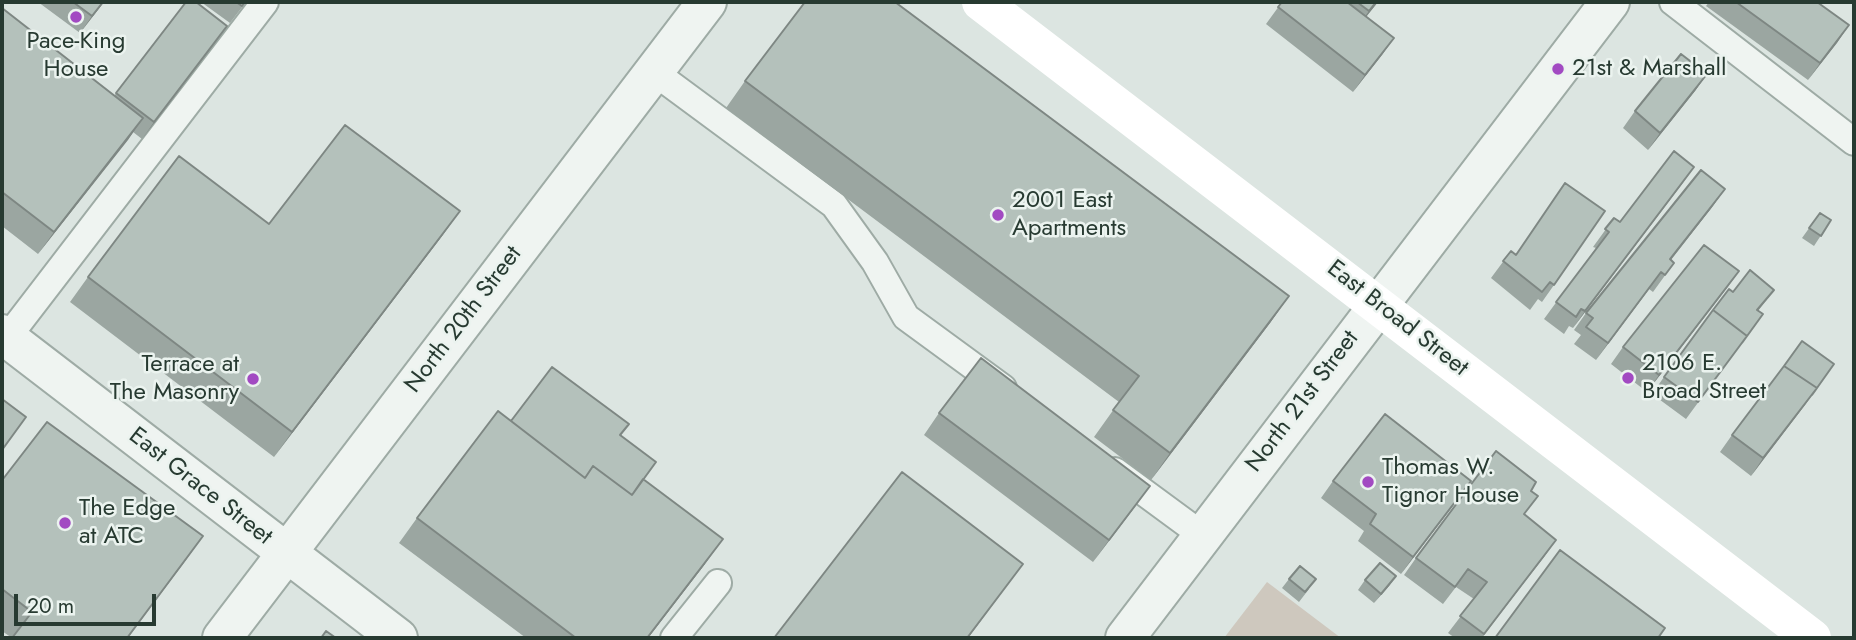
<!DOCTYPE html>
<style>
body{margin:0}
#map{position:relative;width:1856px;height:640px;overflow:hidden;background:#dce5e1;font-family:Jost,sans-serif}
canvas{display:block}
.frame{position:absolute;inset:0;border:4px solid #273a31;pointer-events:none}
.scale{position:absolute;left:14px;top:594px;width:142px;height:32px;box-sizing:border-box;border:4px solid #273a31;border-top:0;padding-left:9px;font-size:21px;line-height:24px;white-space:nowrap;color:#273a31;-webkit-text-stroke:5px #ebf3ef;paint-order:stroke}
</style>
<div id="map">
<canvas width="1856" height="640"></canvas>
<div class="frame"></div>
<div class="scale">20 m</div>
</div>
<script>
const context = document.querySelector('canvas').getContext('2d');
context.lineJoin = 'round';
function fill(path, color) {
  context.fillStyle = color;
  context.fill(path, 'evenodd');
}
function toPath(rows) {
  const path = new Path2D();
  for (const r of rows) {
    path.moveTo(r[0], r[1]);
    for (let i = 2; i < r.length; i += 2) path.lineTo(r[i], r[i + 1]);
  }
  return path;
}
function stroke(path, color, width, dash) {
  context.strokeStyle = color;
  context.lineWidth = width;
  context.lineCap = dash ? 'butt' : 'round';
  context.setLineDash(dash || []);
  context.stroke(path);
}
function drawText(font, color, halo, rows, align = 'center') {
  context.font = font + ' Jost,sans-serif';
  context.lineWidth = 5;
  context.setLineDash([]);
  context.textBaseline = 'middle';
  context.strokeStyle = halo;
  context.fillStyle = color;
  for (const [text, x, y, turn = 0] of rows) {
    context.save();
    context.translate(x, y);
    context.rotate((+turn || 0) * Math.PI / 180);
    context.textAlign = isNaN(turn) ? turn : align;
    if (halo) context.strokeText(text, 0, 0);
    context.fillText(text, 0, 0);
    context.restore();
  }
}
fill(toPath([
 [1267,582,1341,638,1224,638]
]), '#cec8be');
const service = toPath([
 [1673,2,1854,142],
 [654,72,834,205,875,262,906,317,1003,388],
 [7,338,265,2],
 [1115,471,1202,535],
 [674,638,718,583]
]);
const minor = toPath([
 [2,334,398,638],
 [222,638,707,2]
]);
const tertiary = toPath([
 [1125,638,1610,2]
]);
stroke(service, '#9eaba5', 30);
stroke(minor, '#9eaba5', 42);
stroke(tertiary, '#9eaba5', 42);
stroke(service, '#eff4f1', 26);
stroke(minor, '#eff4f1', 38);
stroke(tertiary, '#eff4f1', 38);
stroke(toPath([
 [981,2,1812,638]
]), '#fff', 38);
fill(toPath([
 [38,2,104,2,80,33],
 [186,2,227,26,215,43,142,139,133,132,38,254,2,226,2,8,114,96],
 [201,2,246,2,230,23],
 [1282,2,1378,2,1366,17,1394,38,1353,92,1266,24],
 [1709,2,1817,2,1849,25,1808,80,1706,6],
 [1707,74,1695,91,1648,150,1623,128,1635,111],
 [745,81,1289,296,1270,323,1151,480,1094,437,1119,402,726,108],
 [1694,167,1573,328,1569,326,1564,334,1544,319,1596,248,1593,247,1614,218,1620,222],
 [1713,206,1671,260,1674,263,1653,292,1649,289,1596,360,1574,344,1581,335,1574,330,1586,313],
 [460,211,442,236,274,457,70,302,88,277,269,224],
 [1820,213,1831,220,1814,246,1802,238],
 [1511,251,1554,285,1542,302,1538,299,1530,310,1491,278],
 [1739,271,1647,392,1611,364,1623,347],
 [1774,290,1758,311,1763,314,1686,419,1652,394,1664,377,1733,292],
 [1834,364,1751,476,1720,452,1732,435],
 [939,413,1134,508,1093,562,924,435],
 [511,421,629,424,621,435,644,480,705,564,648,638,526,638,399,543,417,518],
 [2,478,203,536,128,638,12,638,2,631],
 [1333,481,1471,481,1401,574,1358,541,1364,531,1321,498],
 [1531,491,1524,515,1556,540,1482,638,1455,638,1448,633,1474,599,1456,587,1443,604,1404,575,1416,558],
 [1396,576,1374,603,1358,590,1365,580],
 [1289,579,1309,589,1299,602,1282,588]
]), '#9ba6a1');
fill(toPath([
 [103,2,104,2,80,33,92,16],
 [1376,2,1378,2,1353,33,1369,11],
 [1849,25,1837,43,1808,80,1820,63],
 [227,26,215,43,142,139,154,122],
 [1394,38,1382,55,1353,92,1365,75],
 [1707,74,1695,91,1648,150,1660,133],
 [143,118,128,140,38,254,54,232],
 [1694,167,1682,184,1573,328,1585,311],
 [1725,189,1713,206,1658,276,1670,259],
 [460,211,442,236,274,457,292,432],
 [1739,271,1727,288,1647,392,1659,375],
 [1661,272,1649,289,1596,360,1608,343],
 [1289,296,1270,323,1151,480,1170,453],
 [1834,364,1805,405,1751,476,1763,458],
 [1471,481,1459,498,1401,574,1413,557],
 [1150,486,1134,508,1093,562,1109,540],
 [203,536,183,564,127,638],
 [723,539,705,564,648,638,647,638],
 [1556,540,1544,557,1481,638],
 [1023,564,968,638,967,638],
 [1396,576,1389,586,1374,603,1381,594]
]), '#7e8783');
const building = toPath([
 [73,2,103,2,92,16,73,2],
 [186,2,196,2,227,26,154,122,116,93,186,2],
 [236,2,245,2,242,6,236,2],
 [805,2,895,2,1289,296,1170,453,1113,410,1139,376,745,81,805,2],
 [1282,2,1347,2,1394,38,1365,75,1278,7,1282,2],
 [1357,2,1376,2,1369,11,1357,2],
 [1736,2,1817,2,1849,25,1820,63,1736,2],
 [2,8,143,118,54,232,2,192,2,8],
 [1681,54,1707,74,1660,133,1635,111,1681,54],
 [345,125,460,211,292,432,88,277,179,156,269,224,345,125],
 [1674,151,1694,167,1585,311,1581,309,1576,317,1556,302,1609,232,1605,229,1614,218,1620,222,1674,151],
 [1701,170,1725,189,1670,259,1674,263,1665,275,1661,272,1608,343,1586,327,1593,318,1586,313,1701,170],
 [1565,183,1605,211,1554,285,1550,282,1542,292,1503,261,1511,251,1516,255,1565,183],
 [1820,213,1831,220,1821,236,1809,228,1820,213],
 [1704,245,1739,271,1659,375,1623,347,1704,245],
 [1750,270,1774,290,1757,310,1763,314,1742,343,1747,336,1713,310,1729,289,1733,292,1750,270],
 [1713,310,1747,336,1698,402,1664,377,1713,310],
 [1802,341,1834,364,1812,395,1817,388,1784,366,1802,341],
 [981,358,1150,486,1109,540,939,413,981,358],
 [1784,366,1817,388,1763,458,1732,435,1784,366],
 [552,367,629,424,620,435,656,462,632,495,593,466,585,478,511,421,552,367],
 [2,399,26,417,2,450,2,399],
 [498,411,585,478,593,466,632,495,643,479,723,539,647,638,576,638,417,518,498,411],
 [1385,414,1471,481,1413,557,1370,524,1376,514,1333,481,1385,414],
 [47,422,203,536,127,638,12,638,32,612,2,589,2,478,3,479,47,422],
 [1496,451,1536,482,1531,491,1538,496,1524,514,1556,540,1484,634,1460,616,1487,582,1468,569,1455,587,1416,558,1496,451],
 [902,472,1023,564,967,638,774,638,902,472],
 [1560,550,1665,628,1658,638,1495,638,1560,550],
 [1380,563,1396,576,1381,594,1365,580,1380,563],
 [1300,566,1316,579,1305,592,1289,579,1300,566],
 [326,631,336,638,321,638,326,631]
]);
fill(building, '#b4c1bb');
stroke(building, '#7e8783', 2);
for (const [x, y, r, color] of [
 [76,17,7,"#a24ac2"],
 [1558,69,7,"#a24ac2"],
 [998,215,7,"#a24ac2"],
 [1628,378,7,"#a24ac2"],
 [253,379,7,"#a24ac2"],
 [1368,482,7,"#a24ac2"],
 [65,523,7,"#a24ac2"]
]) {
  const dot = new Path2D();
  dot.arc(x, y, r, 0, 2 * Math.PI);
  context.fillStyle = color;
  context.fill(dot);
  stroke(dot, '#ebf3ef', 2.5);
}
drawText('24px', '#273a31', '#ebf3ef', [
 ["Pace-King",76,42,"center"],
 ["House",76,70,"center"],
 ["21st & Marshall",1572,69],
 ["2001 East",1012,201],
 ["Apartments",1012,229],
 ["2106 E.",1642,364],
 ["Broad Street",1642,392],
 ["Terrace at",239,365,"right"],
 ["The Masonry",239,393,"right"],
 ["Thomas W.",1382,468],
 ["Tignor House",1382,496],
 ["The Edge",79,509],
 ["at ATC",79,537]
], 'left');
drawText('24px', '#273a31', '#ebf3ef', [
 ["East Broad Street",1397,319,38],
 ["North 20th Street",464,320,-53],
 ["North 21st Street",1303,402,-53],
 ["East Grace Street",200,487,38]
]);
</script>
